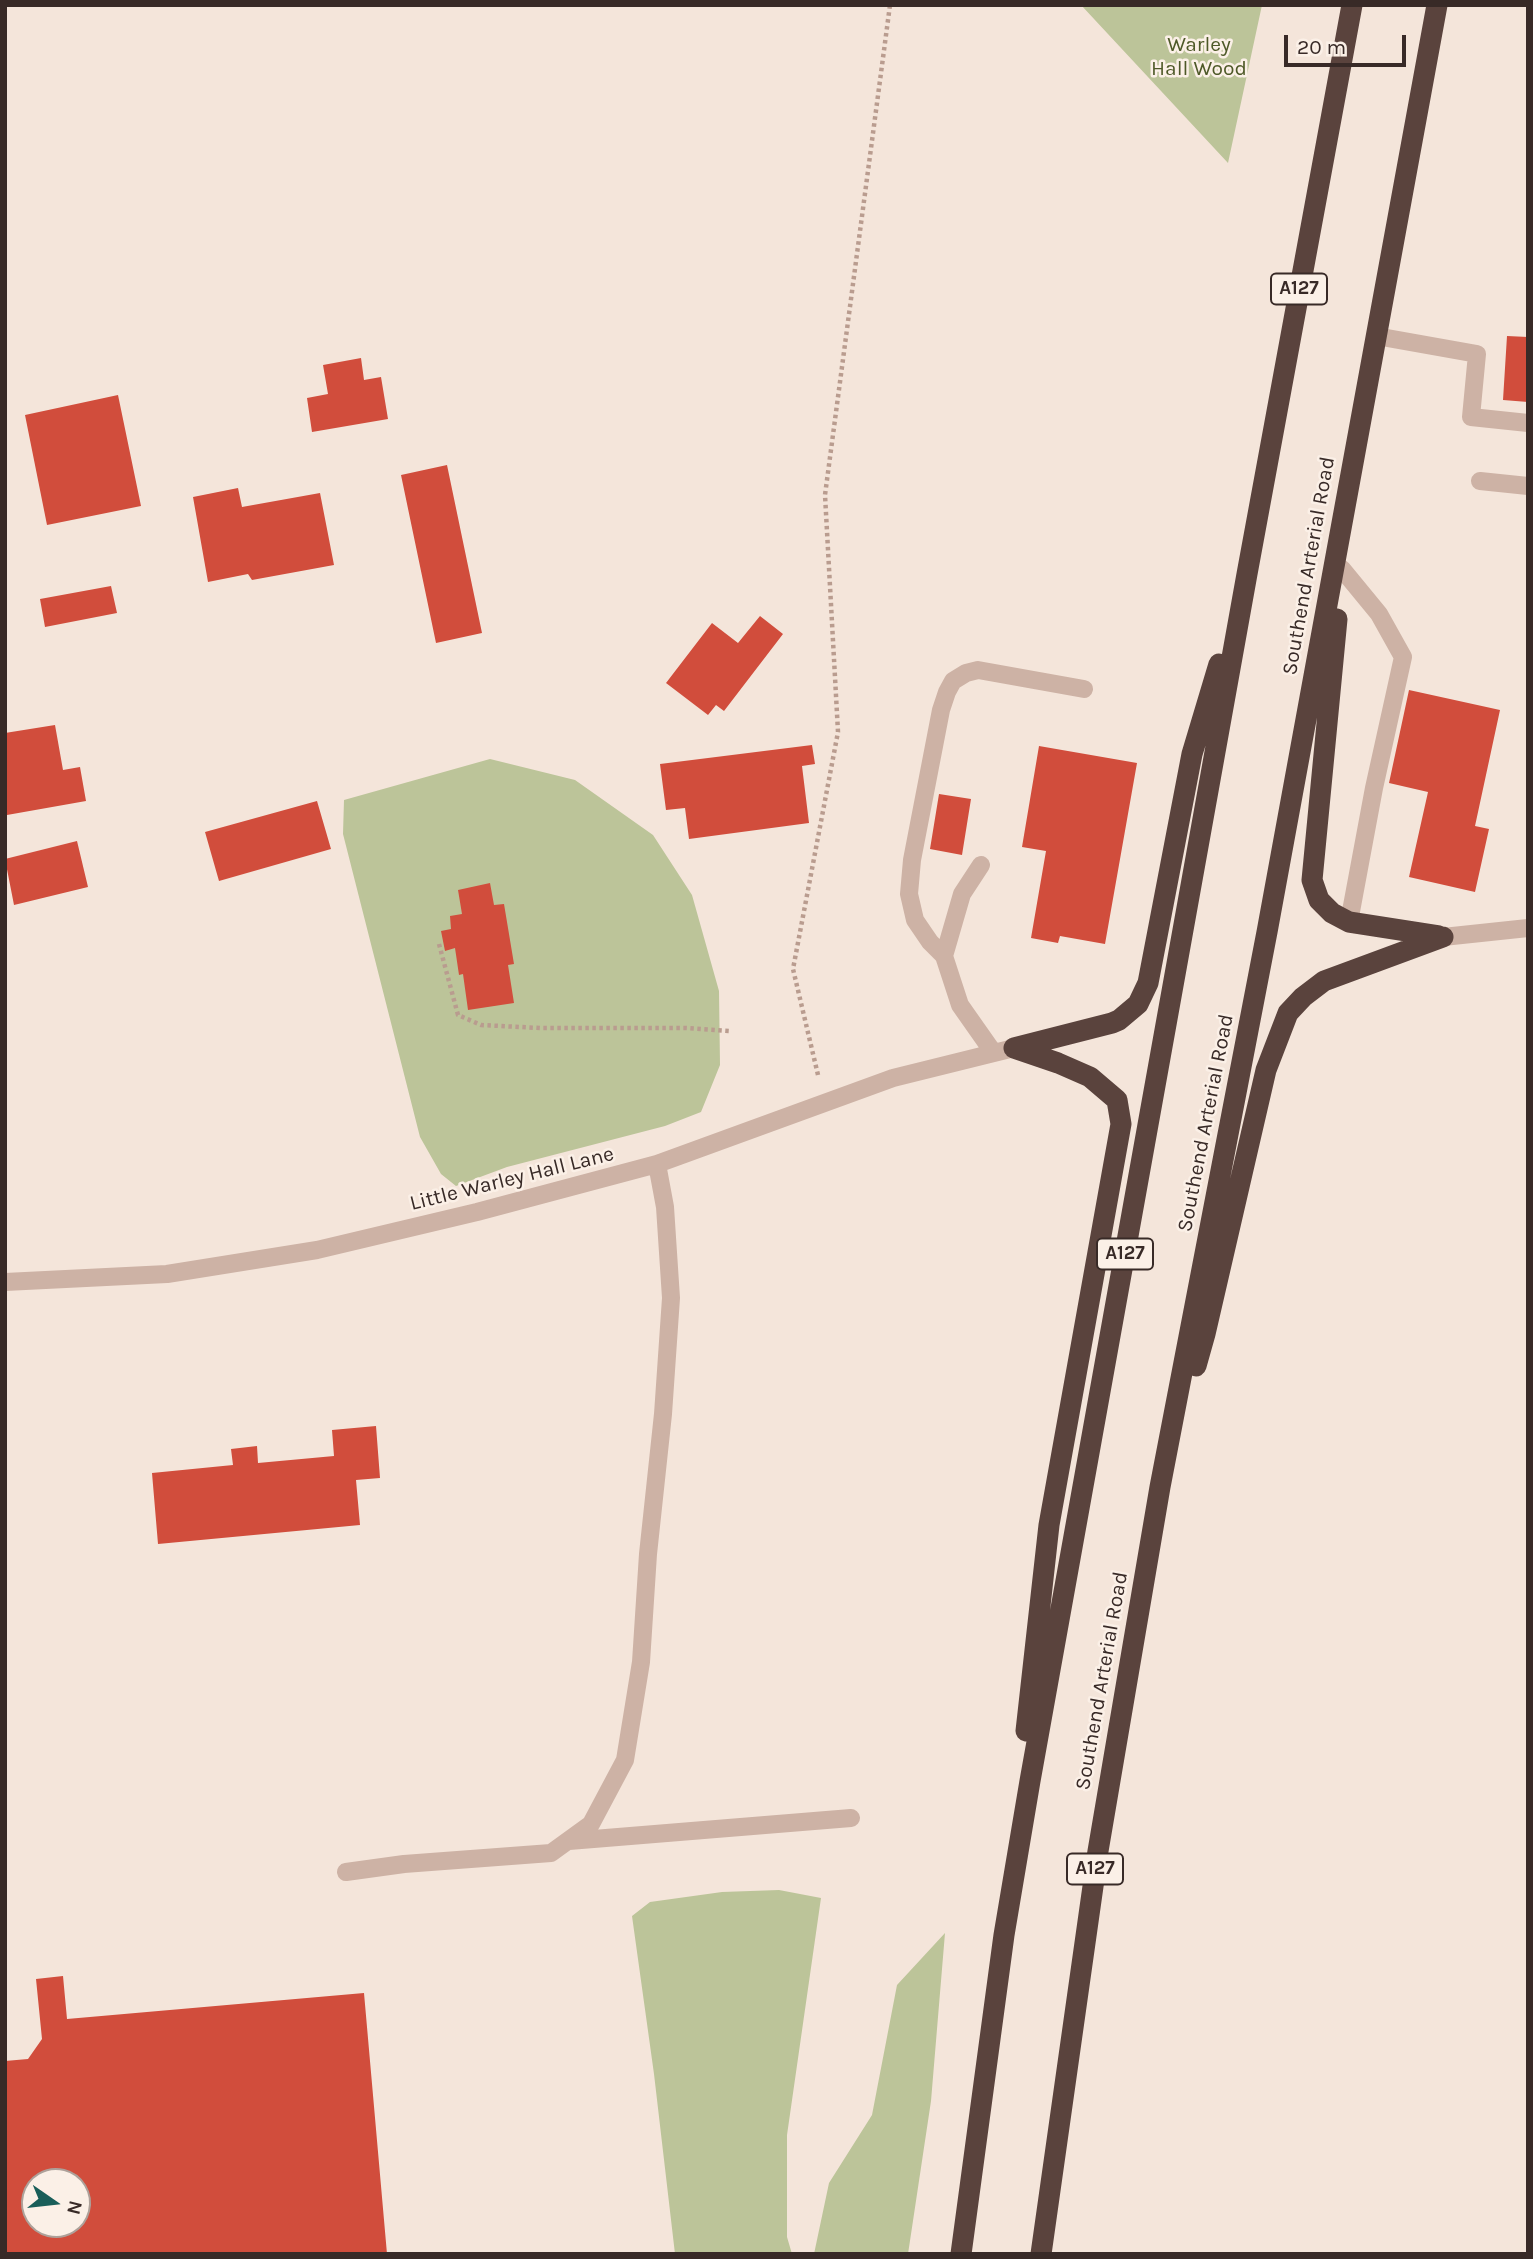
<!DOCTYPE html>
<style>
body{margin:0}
#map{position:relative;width:1533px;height:2259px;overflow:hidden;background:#f4e5da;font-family:Karla,sans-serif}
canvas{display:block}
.frame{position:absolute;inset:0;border:7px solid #382a27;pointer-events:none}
.north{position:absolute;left:21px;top:2168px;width:70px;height:70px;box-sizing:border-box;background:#fbf0e7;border:2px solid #ada19a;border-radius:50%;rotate:104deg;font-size:19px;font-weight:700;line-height:28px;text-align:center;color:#382a27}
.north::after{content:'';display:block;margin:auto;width:24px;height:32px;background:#195e59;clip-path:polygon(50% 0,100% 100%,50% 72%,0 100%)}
.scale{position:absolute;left:1284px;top:35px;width:122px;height:32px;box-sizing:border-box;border:4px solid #382a27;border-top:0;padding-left:9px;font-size:21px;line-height:24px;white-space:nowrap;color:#382a27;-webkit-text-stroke:5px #fbf0e7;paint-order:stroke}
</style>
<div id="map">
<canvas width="1533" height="2259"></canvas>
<div class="frame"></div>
<div class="north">N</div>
<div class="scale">20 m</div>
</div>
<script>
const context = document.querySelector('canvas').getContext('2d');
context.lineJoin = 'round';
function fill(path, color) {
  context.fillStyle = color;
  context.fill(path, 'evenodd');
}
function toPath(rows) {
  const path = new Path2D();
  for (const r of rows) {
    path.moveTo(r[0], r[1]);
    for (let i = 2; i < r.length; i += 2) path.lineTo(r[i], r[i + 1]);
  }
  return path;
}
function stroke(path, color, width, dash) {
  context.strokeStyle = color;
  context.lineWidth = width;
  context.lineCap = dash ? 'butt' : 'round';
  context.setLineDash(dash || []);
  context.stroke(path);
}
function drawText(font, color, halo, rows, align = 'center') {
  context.font = font + ' Karla,sans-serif';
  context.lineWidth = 5;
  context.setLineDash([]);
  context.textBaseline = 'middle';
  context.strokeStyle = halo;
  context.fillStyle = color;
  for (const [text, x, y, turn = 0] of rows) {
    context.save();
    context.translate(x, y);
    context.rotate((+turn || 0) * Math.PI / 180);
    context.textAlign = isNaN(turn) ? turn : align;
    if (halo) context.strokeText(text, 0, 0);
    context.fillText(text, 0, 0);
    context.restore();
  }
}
fill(toPath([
 [1082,5,1262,5,1228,163,1081,5],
 [490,759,575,780,653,835,692,895,719,991,720,1065,701,1112,665,1126,507,1167,456,1186,441,1174,420,1137,343,834,344,800],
 [779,1890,821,1898,787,2135,787,2237,792,2254,675,2254,654,2074,632,1916,650,1902,722,1892],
 [945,1933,931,2101,908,2254,814,2254,829,2183,872,2115,897,1985]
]), '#bcc499');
fill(toPath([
 [1507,336,1528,337,1528,402,1503,400],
 [361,358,364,380,381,377,388,419,312,432,307,398,328,394,323,365],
 [118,395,141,506,47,525,25,415],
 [447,465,482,633,436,643,401,475],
 [238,488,242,507,320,493,334,565,252,580,248,574,208,582,193,497],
 [111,586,117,613,45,627,40,599],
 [760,616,783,634,724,711,716,705,708,715,666,683,712,623,738,643],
 [1409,690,1500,710,1475,826,1489,829,1475,892,1409,877,1428,792,1389,783],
 [55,725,63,770,80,767,86,801,7,815,5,733],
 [812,745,815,764,802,766,809,823,689,839,685,808,666,810,660,764],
 [1039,746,1137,763,1105,944,1060,936,1058,943,1031,938,1046,851,1022,847],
 [939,794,971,799,962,855,930,849],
 [317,801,331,849,219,881,205,832],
 [77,841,88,887,14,905,5,859],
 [490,883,494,905,504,904,514,964,508,965,514,1003,468,1010,463,974,459,975,455,948,445,951,441,931,451,929,450,916,462,914,458,890],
 [376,1426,380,1478,356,1480,360,1525,158,1544,152,1473,233,1465,231,1449,257,1446,258,1463,334,1456,332,1430],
 [63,1976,67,2019,364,1993,387,2254,5,2254,5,2061,28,2059,42,2039,36,1979],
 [35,2182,77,2182,77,2224,35,2224]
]), '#d14d3c');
stroke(toPath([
 [439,944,458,1015,481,1025,540,1028,686,1028,730,1031],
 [818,1075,793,969,838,732,825,495,890,5]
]), '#b99c8f', 4.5, [3.5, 3.5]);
stroke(toPath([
 [1376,336,1477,354,1471,417,1528,423],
 [1480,481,1528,486],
 [1342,569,1379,614,1403,657,1374,788,1349,922],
 [981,865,962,894,944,956,960,1005,993,1052],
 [1443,937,1528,928],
 [944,956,930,942,915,920,909,894,912,860,941,710,947,692,953,681,966,673,978,670,1084,689],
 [5,1282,167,1274,317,1250,477,1212,657,1164,893,1078,1014,1048],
 [569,1841,851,1818],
 [346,1872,404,1864,551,1853,591,1824,625,1760,641,1662,648,1554,663,1414,671,1298,665,1207,657,1164]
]), '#cdb2a5', 18);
stroke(toPath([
 [1337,619,1312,880,1319,900,1332,913,1349,922,1439,936],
 [1014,1048,1058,1063,1090,1077,1117,1100,1121,1124,1049,1525,1026,1731],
 [1014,1048,1112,1023,1119,1020,1138,1004,1148,983,1192,754,1219,664],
 [1196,1366,1205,1334,1266,1070,1288,1013,1303,997,1324,981,1443,937],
 [961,2254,1004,1935,1030,1781,1247,574,1352,5],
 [1041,2254,1098,1851,1160,1487,1267,932,1437,5]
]), '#5a433d', 21);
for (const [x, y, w] of [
 [1299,289,56],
 [1125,1254,56],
 [1095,1869,56]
]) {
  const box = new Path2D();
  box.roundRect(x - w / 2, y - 15.5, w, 31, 5);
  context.fillStyle = '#fbf0e7';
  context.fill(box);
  stroke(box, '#382a27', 2);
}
drawText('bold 19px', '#382a27', null, [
 ["A127",1299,289],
 ["A127",1125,1254],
 ["A127",1095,1869]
]);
drawText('21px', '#4e5928', '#fbf0e7', [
 ["Warley",1199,45],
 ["Hall Wood",1199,69]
]);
drawText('21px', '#382a27', '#fbf0e7', [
 ["Southend Arterial Road",1309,566,-80],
 ["Southend Arterial Road",1206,1123,-79],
 ["Little Warley Hall Lane",512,1179,-14],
 ["Southend Arterial Road",1102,1681,-80]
]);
</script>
